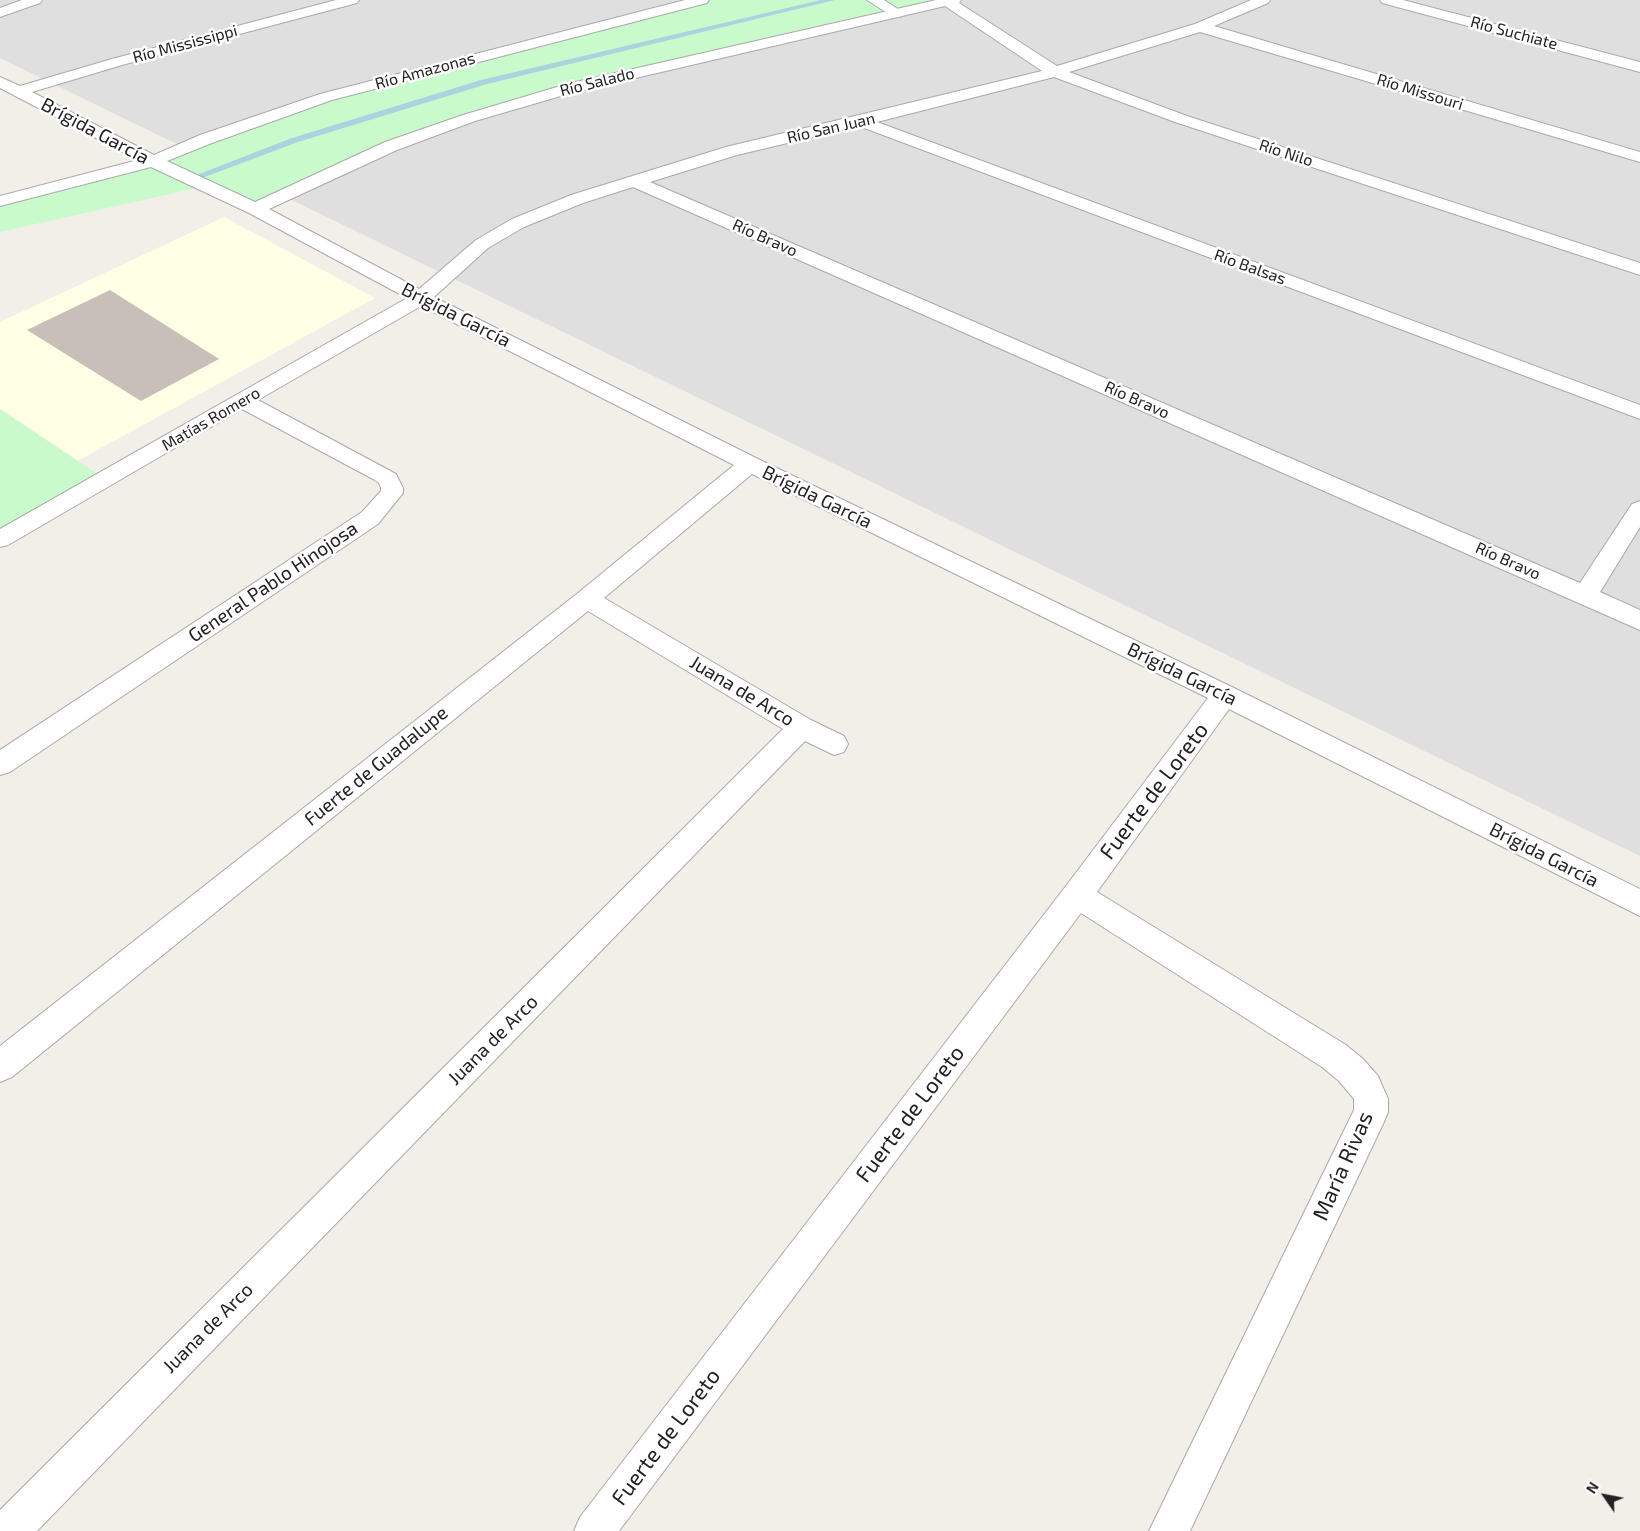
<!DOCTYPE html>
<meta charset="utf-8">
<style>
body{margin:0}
#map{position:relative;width:1640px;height:1531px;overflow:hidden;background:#f2efe9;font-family:"Exo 2",sans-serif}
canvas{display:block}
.north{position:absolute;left:1580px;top:1471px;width:50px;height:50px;-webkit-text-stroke:4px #fff;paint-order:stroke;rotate:303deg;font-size:14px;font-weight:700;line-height:20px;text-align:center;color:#222}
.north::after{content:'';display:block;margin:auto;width:18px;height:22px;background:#222;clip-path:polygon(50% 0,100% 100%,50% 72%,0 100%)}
</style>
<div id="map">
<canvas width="1640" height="1531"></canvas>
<div class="north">N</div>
</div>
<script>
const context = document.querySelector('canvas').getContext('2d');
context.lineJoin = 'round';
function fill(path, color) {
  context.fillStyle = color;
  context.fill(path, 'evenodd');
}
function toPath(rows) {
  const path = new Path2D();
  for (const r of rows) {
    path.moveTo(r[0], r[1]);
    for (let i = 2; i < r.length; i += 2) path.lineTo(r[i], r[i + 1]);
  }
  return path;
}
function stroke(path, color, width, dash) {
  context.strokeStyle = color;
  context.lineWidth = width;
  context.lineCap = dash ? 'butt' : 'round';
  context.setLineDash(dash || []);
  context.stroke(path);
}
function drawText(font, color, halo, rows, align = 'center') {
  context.font = font + ' "Exo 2",sans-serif';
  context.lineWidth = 5;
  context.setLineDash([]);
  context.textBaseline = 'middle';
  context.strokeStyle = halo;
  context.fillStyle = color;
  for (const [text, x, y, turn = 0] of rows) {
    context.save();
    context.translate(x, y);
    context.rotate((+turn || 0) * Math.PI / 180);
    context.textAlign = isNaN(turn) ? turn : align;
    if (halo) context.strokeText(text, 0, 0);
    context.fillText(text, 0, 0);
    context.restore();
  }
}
fill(toPath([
 [0,0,1640,0,1640,856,0,58]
]), '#e0dfdf');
fill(toPath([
 [224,217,375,298,72,464,0,414,0,322]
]), '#ffffe5');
fill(toPath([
 [702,0,954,0,669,64,469,118,255,209,205,186,0,232,0,198,153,161,269,116],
 [0,409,105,479,0,539]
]), '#c8facc');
fill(toPath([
 [821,0,835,0,487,84,298,142,202,178,199,179,194,176,292,138,481,80,821,0]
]), '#aad3df');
fill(toPath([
 [110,290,219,359,141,401,27,330]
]), '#c7bfb8');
const pedestrian = toPath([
 [867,0,884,0,904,13,902,16,897,17,892,16,867,0]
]);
const minor = toPath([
 [336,0,359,0,357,3,122,65,32,92,154,155,200,135,320,94,685,0,709,0,707,3,332,100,212,143,167,161,255,202,385,142,463,115,567,84,936,0,961,0,959,3,1057,66,1195,24,1251,0,1270,0,1268,3,1214,26,1640,152,1640,162,1200,32,1069,72,1187,116,1640,263,1640,275,1175,122,1054,77,877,122,1640,405,1640,419,859,126,737,155,650,182,1580,583,1632,504,1640,501,1640,527,1600,592,1640,610,1640,630,633,187,583,203,524,227,488,248,434,297,758,459,1234,688,1640,889,1640,916,1229,709,1097,892,1346,1045,1363,1059,1378,1076,1388,1099,1388,1112,1383,1124,1190,1531,1149,1531,1354,1110,1354,1099,1339,1081,1322,1067,1081,913,619,1531,574,1531,580,1517,1066,886,1208,698,752,474,604,598,811,720,844,736,848,744,844,752,834,755,805,741,37,1531,0,1531,0,1510,783,729,588,611,12,1077,0,1082,0,1046,578,593,734,465,421,306,258,400,396,474,403,488,403,493,378,524,10,772,0,775,0,750,362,512,381,491,381,488,379,483,373,479,242,409,8,545,0,547,0,529,407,298,249,213,151,167,0,206,0,196,138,160,0,88,0,77,20,86,112,59,336,0],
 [945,6,1042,71,726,147,571,195,512,219,476,240,419,289,269,209,397,150,475,121,571,93,945,6],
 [1380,0,1403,0,1640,62,1640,72,1382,3,1380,0]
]);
const tertiary = toPath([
 [22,0,42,0,40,3,0,17,0,8,22,0]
]);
stroke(pedestrian, '#a9a9a9', 2);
stroke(minor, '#a9a9a9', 2);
stroke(tertiary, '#a9a9a9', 2);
fill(pedestrian, '#fff');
fill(minor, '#fff');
fill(tertiary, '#fff');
drawText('16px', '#222', '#fff', [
 ["Río Suchiate",1514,33,15],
 ["Río Mississippi",185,44,-15],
 ["Río Amazonas",425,71,-15],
 ["Río Salado",597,82,-14],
 ["Río Missouri",1420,92,17],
 ["Río San Juan",831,128,-13],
 ["Río Nilo",1286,153,18],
 ["Río Bravo",765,238,24],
 ["Río Balsas",1250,267,20],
 ["Río Bravo",1137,400,24],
 ["Matías Romero",211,419,-30],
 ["Río Bravo",1508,561,24]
]);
drawText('19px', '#222', '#fff', [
 ["Brígida García",95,131,28],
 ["Brígida García",456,315,27],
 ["Brígida García",817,497,26],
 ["General Pablo Hinojosa",273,582,-34],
 ["Brígida García",1182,674,26],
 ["Juana de Arco",742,691,31],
 ["Fuerte de Guadalupe",376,766,-39],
 ["Brígida García",1544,855,27],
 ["Juana de Arco",493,1040,-45],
 ["Juana de Arco",208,1328,-45]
]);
drawText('22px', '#222', '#fff', [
 ["Fuerte de Loreto",1154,791,-53],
 ["Fuerte de Loreto",910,1114,-53],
 ["María Rivas",1343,1166,-66],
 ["Fuerte de Loreto",666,1437,-53]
]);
</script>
